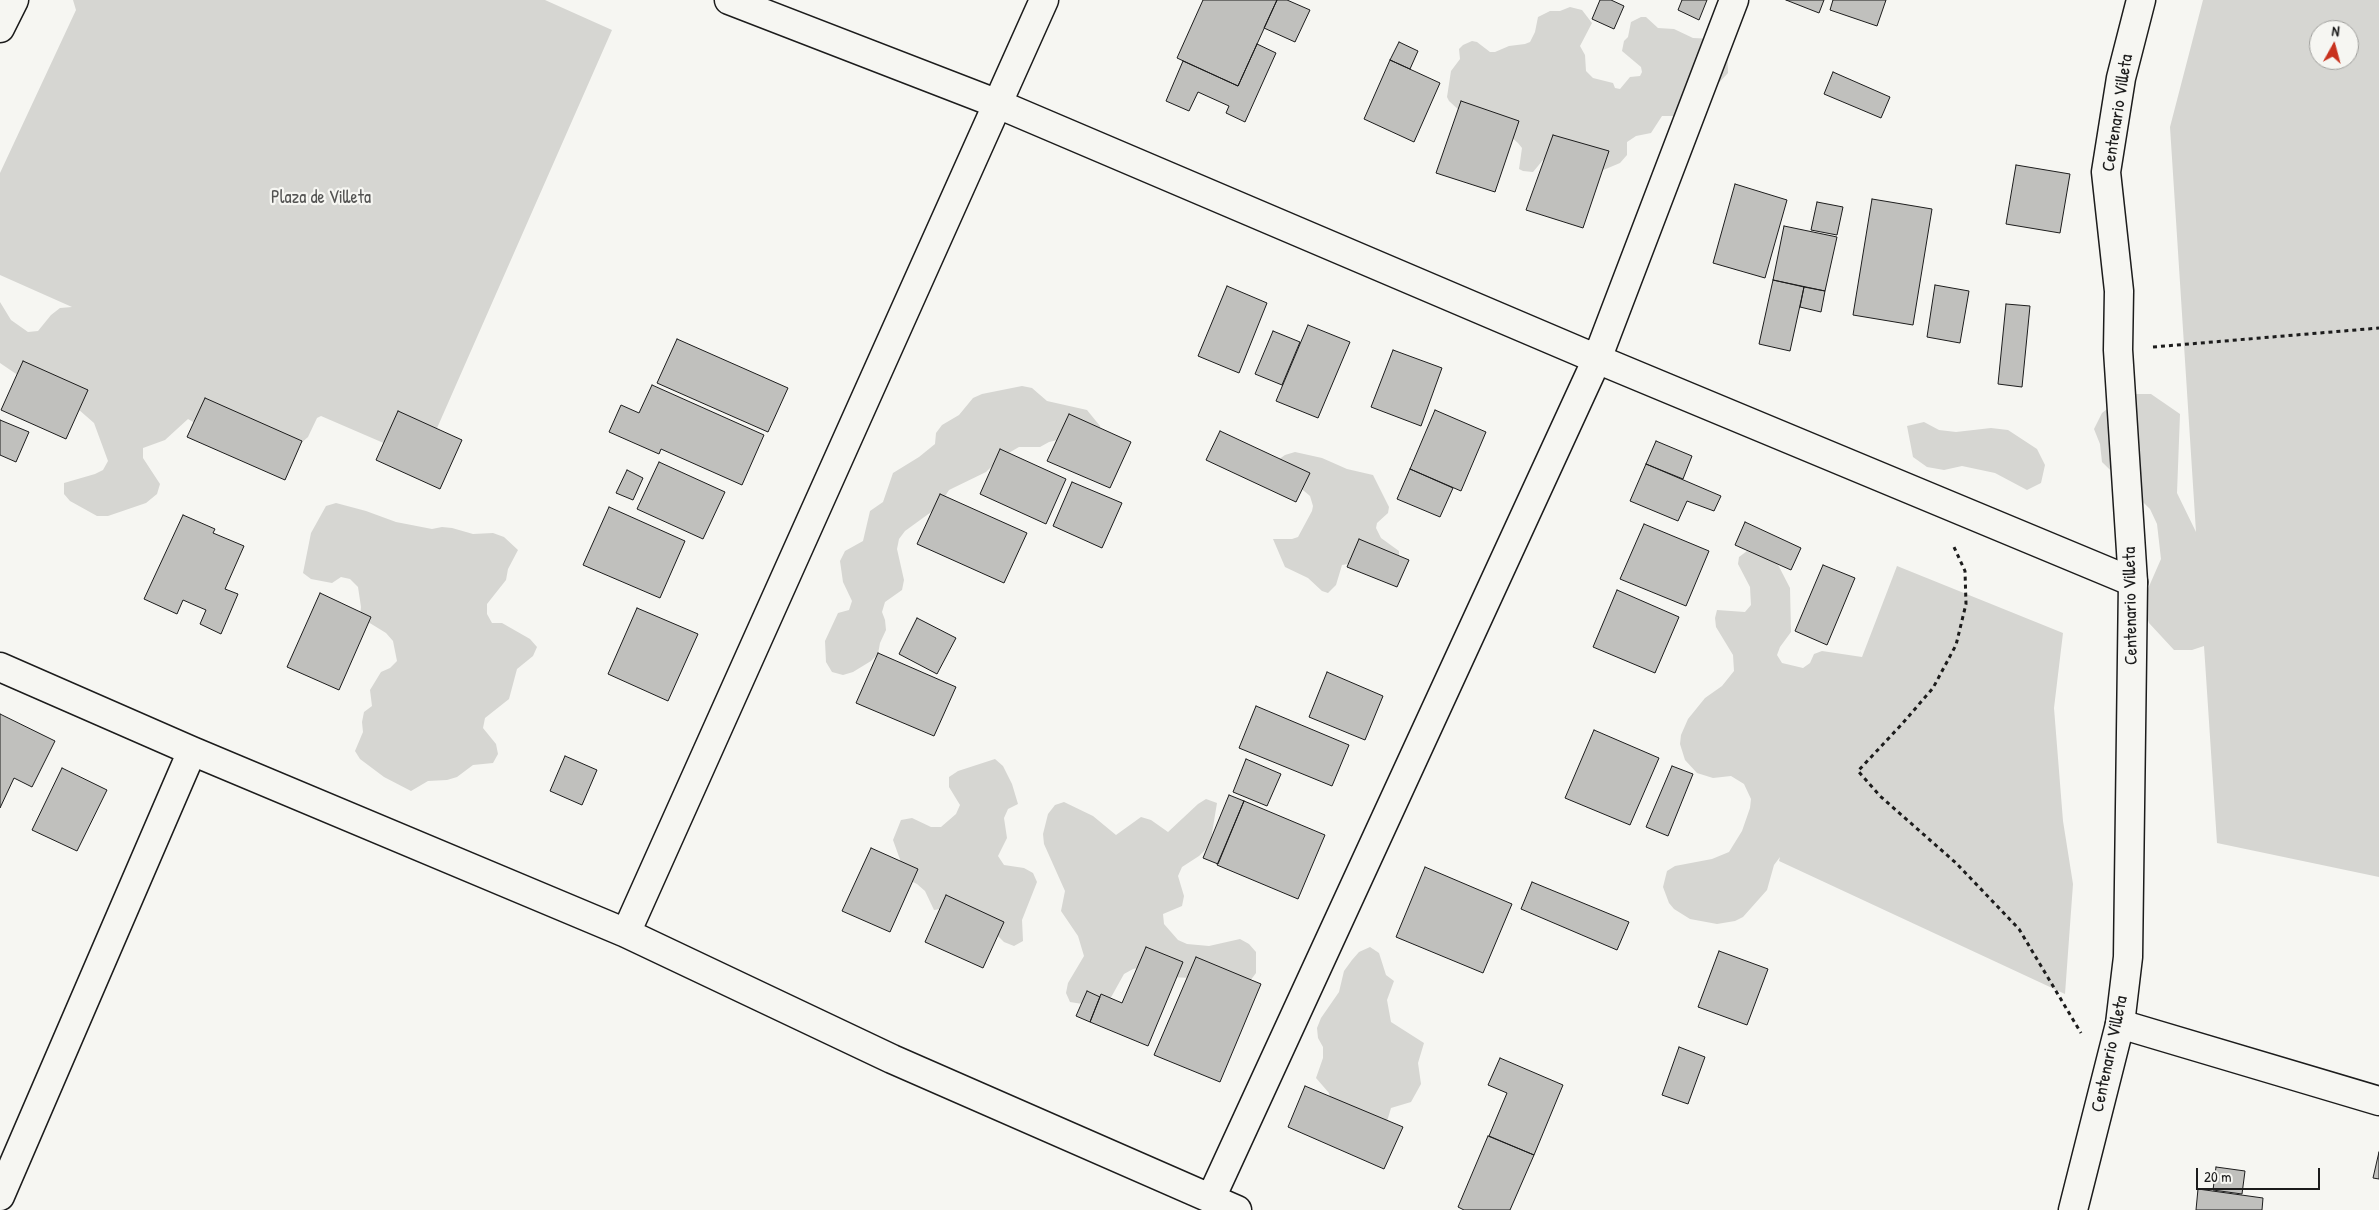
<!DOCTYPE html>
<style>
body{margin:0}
#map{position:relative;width:2379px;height:1210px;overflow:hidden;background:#f6f6f2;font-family:"Patrick Hand",sans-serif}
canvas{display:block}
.north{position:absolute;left:2309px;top:20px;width:50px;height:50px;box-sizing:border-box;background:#f6f6f2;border:1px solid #9f9f9c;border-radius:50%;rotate:7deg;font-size:14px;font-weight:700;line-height:20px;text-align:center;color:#1c1c1c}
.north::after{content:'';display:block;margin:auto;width:18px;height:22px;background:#c8321e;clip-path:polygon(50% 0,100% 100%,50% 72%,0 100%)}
.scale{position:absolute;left:2196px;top:1168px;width:124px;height:22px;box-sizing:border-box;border:2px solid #1c1c1c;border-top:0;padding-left:6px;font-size:15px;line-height:18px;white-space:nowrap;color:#1c1c1c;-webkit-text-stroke:4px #f6f6f2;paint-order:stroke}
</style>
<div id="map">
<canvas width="2379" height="1210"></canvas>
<div class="north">N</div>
<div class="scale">20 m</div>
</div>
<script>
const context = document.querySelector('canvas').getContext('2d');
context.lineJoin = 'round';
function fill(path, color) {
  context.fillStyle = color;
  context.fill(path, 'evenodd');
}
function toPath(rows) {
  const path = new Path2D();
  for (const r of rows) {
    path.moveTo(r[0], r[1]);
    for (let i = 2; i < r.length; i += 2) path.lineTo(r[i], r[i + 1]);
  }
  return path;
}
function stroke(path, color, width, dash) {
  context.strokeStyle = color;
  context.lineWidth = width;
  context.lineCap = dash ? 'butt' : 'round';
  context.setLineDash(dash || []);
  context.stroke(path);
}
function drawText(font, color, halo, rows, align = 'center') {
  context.font = font + ' "Patrick Hand",sans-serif';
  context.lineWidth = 4.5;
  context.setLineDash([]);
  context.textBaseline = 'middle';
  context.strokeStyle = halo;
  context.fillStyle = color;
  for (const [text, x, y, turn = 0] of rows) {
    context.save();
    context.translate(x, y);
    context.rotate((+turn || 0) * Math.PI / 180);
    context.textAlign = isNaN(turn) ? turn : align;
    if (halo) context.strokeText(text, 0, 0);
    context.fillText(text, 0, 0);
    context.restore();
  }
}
fill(toPath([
 [73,0,545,0,612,30,423,460,321,416,317,418,308,437,300,444,214,434,188,419,165,440,143,448,143,458,160,484,157,494,146,503,108,516,97,516,70,501,64,494,64,483,95,474,103,470,108,461,94,423,78,409,25,380,0,363,0,302,11,320,28,332,38,331,51,315,60,308,72,307,0,275,0,173,76,10],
 [2203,0,2379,0,2379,877,2217,843,2204,646,2192,650,2174,650,2149,623,2143,607,2147,591,2161,559,2157,524,2150,509,2102,462,2100,444,2094,429,2102,413,2116,402,2134,394,2151,394,2180,414,2177,493,2196,532,2170,127],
 [2319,30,2349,30,2349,60,2319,60],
 [1570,7,1582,10,1592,23,1580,46,1585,55,1586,71,1593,78,1613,83,1615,88,1620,89,1630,77,1640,76,1642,72,1641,67,1622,51,1624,41,1628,37,1631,22,1641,17,1646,17,1658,28,1674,29,1693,38,1715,39,1727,46,1728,73,1714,88,1678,116,1662,116,1651,133,1636,136,1627,142,1627,155,1620,163,1601,171,1548,159,1543,160,1533,172,1523,171,1519,169,1522,148,1518,143,1511,137,1461,112,1449,101,1447,97,1451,71,1460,59,1459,49,1463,45,1472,41,1477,42,1490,52,1495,52,1509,46,1525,44,1530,42,1535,32,1538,17,1550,11,1560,11],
 [1022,386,1032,388,1047,401,1087,410,1100,426,1102,436,1066,438,1049,442,1040,447,1019,447,1000,458,986,472,949,490,938,507,905,531,899,539,897,549,904,580,902,590,885,602,882,612,885,620,886,630,880,643,878,654,871,661,853,672,843,675,832,672,826,662,825,641,838,613,849,610,852,601,843,582,840,561,845,551,863,541,870,511,883,502,893,473,919,457,935,444,936,433,942,425,959,415,973,398,982,394],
 [1924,422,1939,430,1956,432,1991,428,2008,430,2037,449,2045,465,2041,483,2027,490,1995,473,1962,466,1944,470,1927,467,1913,457,1907,426],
 [1295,452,1322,458,1347,469,1373,475,1389,507,1388,513,1377,523,1376,528,1381,538,1399,551,1399,556,1342,565,1336,585,1328,593,1322,591,1308,578,1285,567,1273,539,1292,539,1298,537,1312,511,1313,506,1310,496,1272,464,1285,455],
 [336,503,366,511,396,522,432,529,442,527,452,528,473,534,493,533,504,537,518,550,508,569,506,580,487,604,487,614,492,623,502,623,530,639,537,647,533,656,517,669,509,699,485,718,483,728,496,744,498,754,493,763,473,765,457,777,447,780,428,781,411,791,384,777,360,759,355,751,363,732,362,722,364,712,372,706,370,690,381,672,390,668,397,661,393,641,386,633,360,617,361,607,358,587,350,579,341,577,332,583,311,579,303,573,311,533,326,506],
 [1747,551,1774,557,1790,588,1791,632,1780,647,1777,655,1782,663,1803,668,1810,663,1814,654,1822,651,1862,657,1897,566,2063,633,2054,708,2063,821,2073,884,2065,994,1779,861,1780,857,1774,865,1767,890,1743,917,1735,921,1717,924,1690,919,1674,909,1669,903,1663,887,1667,871,1675,866,1712,859,1729,852,1742,831,1750,808,1751,799,1744,784,1731,776,1713,778,1697,773,1685,760,1680,744,1681,735,1688,719,1705,698,1722,686,1734,671,1733,655,1716,627,1715,618,1717,610,1745,612,1751,605,1750,587,1738,564,1739,557],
 [995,759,1003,766,1012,784,1018,804,1008,809,1004,818,1007,838,998,856,1004,865,1024,868,1033,873,1037,882,1022,920,1023,941,1014,946,1004,942,989,927,954,907,934,910,925,891,917,884,907,879,893,840,901,820,912,818,931,827,941,827,956,814,960,805,949,787,949,777,958,771],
 [1206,799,1217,803,1211,839,1206,849,1199,856,1182,867,1178,876,1184,896,1182,906,1163,914,1164,924,1178,940,1187,944,1209,946,1240,939,1249,944,1256,952,1256,973,1250,981,1171,977,1143,967,1133,969,1124,974,1109,1001,1101,1007,1070,1002,1066,993,1068,983,1084,956,1078,936,1061,911,1065,891,1044,844,1043,834,1048,814,1055,805,1064,802,1093,816,1116,835,1141,817,1151,820,1168,832,1198,804],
 [1370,947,1379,953,1386,975,1394,981,1387,1000,1391,1022,1424,1043,1418,1063,1421,1084,1411,1102,1391,1108,1385,1128,1333,1114,1329,1093,1316,1078,1323,1058,1323,1047,1318,1038,1317,1028,1321,1018,1339,992,1344,971,1352,960,1359,952]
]), '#d6d6d2');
const building = toPath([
 [1203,0,1277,0,1238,86,1177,58,1203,0],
 [1277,0,1287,0,1310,10,1295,42,1264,28,1277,0],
 [1600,0,1611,0,1624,6,1614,29,1592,19,1600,0],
 [1682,0,1707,0,1699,20,1678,10,1682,0],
 [1786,0,1824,0,1819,13,1786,0],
 [1833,0,1886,0,1877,26,1830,10,1833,0],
 [1399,42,1418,51,1410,69,1390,60,1399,42],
 [1257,44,1276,53,1245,122,1226,113,1229,106,1198,92,1189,111,1166,101,1183,61,1238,86,1257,44],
 [1390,60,1440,83,1414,142,1364,119,1390,60],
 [1833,72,1890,97,1881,118,1824,94,1833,72],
 [1461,101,1519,121,1495,192,1436,173,1461,101],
 [1553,135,1609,151,1583,228,1526,210,1553,135],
 [2016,165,2070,174,2060,233,2006,224,2016,165],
 [1735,184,1787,200,1765,278,1713,263,1735,184],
 [1872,199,1932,209,1913,325,1853,315,1872,199],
 [1817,202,1843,207,1837,235,1811,230,1817,202],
 [1784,226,1837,237,1825,291,1773,280,1784,226],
 [1773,280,1804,287,1790,351,1759,344,1773,280],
 [1935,285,1969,291,1960,343,1927,337,1935,285],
 [1227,286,1267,303,1239,373,1198,356,1227,286],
 [1804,287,1825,291,1821,312,1800,307,1804,287],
 [2006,304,2030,306,2022,387,1998,384,2006,304],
 [1308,325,1350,342,1318,418,1276,401,1308,325],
 [1273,331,1300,342,1282,385,1255,374,1273,331],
 [677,339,788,388,768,432,657,383,677,339],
 [1393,350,1442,368,1421,426,1371,407,1393,350],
 [23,361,88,390,66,439,1,410,23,361],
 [652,385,764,435,742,485,661,449,659,454,609,432,621,405,639,413,652,385],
 [205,398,302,441,285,480,187,437,205,398],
 [1435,410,1486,432,1461,491,1410,469,1435,410],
 [398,411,462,440,440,489,376,460,398,411],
 [1069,414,1131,442,1110,488,1047,461,1069,414],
 [0,420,29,432,16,462,0,455,0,420],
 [1220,431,1310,473,1296,502,1206,460,1220,431],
 [1656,441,1692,456,1683,479,1646,464,1656,441],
 [1000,449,1066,479,1046,524,980,494,1000,449],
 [659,462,725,492,703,539,637,509,659,462],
 [1646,464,1721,496,1714,511,1687,501,1678,521,1630,501,1646,464],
 [1410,469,1453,488,1440,517,1397,499,1410,469],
 [627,470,643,478,633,500,616,493,627,470],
 [1072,482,1122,503,1102,548,1053,526,1072,482],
 [940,494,1027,533,1004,583,917,544,940,494],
 [609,507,685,541,660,598,583,565,609,507],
 [183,515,215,529,213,533,244,546,225,589,238,594,221,634,200,624,206,610,183,600,177,614,144,599,183,515],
 [1745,522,1801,548,1791,570,1735,545,1745,522],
 [1644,524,1709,551,1686,606,1620,579,1644,524],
 [1359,539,1409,560,1397,587,1347,567,1359,539],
 [1823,565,1855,578,1827,645,1795,631,1823,565],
 [1617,590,1679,617,1655,673,1593,647,1617,590],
 [320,593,371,617,339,690,287,667,320,593],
 [637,608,698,634,668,701,608,674,637,608],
 [917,618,956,638,937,674,899,654,917,618],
 [878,653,956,687,934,736,856,703,878,653],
 [1327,672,1383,696,1365,740,1309,717,1327,672],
 [1256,706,1349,745,1332,786,1239,748,1256,706],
 [0,714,55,741,32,787,14,778,0,808,0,714],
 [1594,730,1659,758,1630,825,1565,798,1594,730],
 [565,756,597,770,582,805,550,791,565,756],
 [1246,759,1281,774,1267,806,1233,792,1246,759],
 [1672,766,1693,774,1668,836,1646,827,1672,766],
 [62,768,107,790,77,851,32,830,62,768],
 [1229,795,1244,801,1218,864,1203,858,1229,795],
 [1244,801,1325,835,1298,899,1217,865,1244,801],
 [871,848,918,869,890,932,842,911,871,848],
 [1425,867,1512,904,1483,973,1396,937,1425,867],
 [1532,882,1629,922,1617,950,1521,909,1532,882],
 [946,895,1004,922,983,968,925,942,946,895],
 [1146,947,1183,962,1148,1046,1090,1022,1101,994,1122,1003,1146,947],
 [1719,951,1768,969,1747,1025,1698,1007,1719,951],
 [1196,957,1261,984,1220,1082,1154,1055,1196,957],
 [1087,991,1100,997,1090,1022,1076,1016,1087,991],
 [1679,1047,1705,1057,1688,1104,1662,1095,1679,1047],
 [1500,1058,1563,1085,1534,1155,1489,1136,1507,1093,1488,1085,1500,1058],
 [1305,1086,1403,1127,1384,1169,1288,1127,1305,1086],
 [1488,1136,1534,1155,1510,1210,1464,1210,1458,1207,1488,1136],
 [2379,1152,2379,1179,2373,1178,2379,1152],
 [2216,1167,2245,1171,2242,1194,2213,1190,2216,1167],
 [2198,1189,2263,1198,2262,1210,2196,1210,2198,1189]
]);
fill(building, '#c0c0bd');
stroke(building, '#1c1c1c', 1);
const street = toPath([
 [729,0,998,104,1597,359,2133,582],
 [0,28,14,0],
 [0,667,192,751,626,933,892,1059,1237,1210],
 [626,933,1044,0],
 [2120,1024,2379,1101],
 [0,1196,192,751],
 [1211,1198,1597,359,1734,0]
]);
const secondary = toPath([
 [2073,1210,2120,1024,2128,957,2133,582,2118,350,2119,291,2106,172,2121,78,2141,0]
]);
stroke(street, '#1c1c1c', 31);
stroke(secondary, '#1c1c1c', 31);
stroke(toPath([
 [2153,347,2379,328],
 [1954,547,1965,571,1966,604,1956,645,1933,688,1902,724,1858,771,1880,796,1956,863,2019,929,2081,1033]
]), '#1c1c1c', 3, [4, 4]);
stroke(street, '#f6f6f2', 28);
stroke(secondary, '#f6f6f2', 28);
drawText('18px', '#1c1c1c', '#f6f6f2', [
 ["Centenario Villeta",2118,113,-81],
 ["Centenario Villeta",2131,606,-91],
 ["Centenario Villeta",2110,1054,-78]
]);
drawText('18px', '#545453', '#f6f6f2', [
 ["Plaza de Villeta",321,198]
]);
</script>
